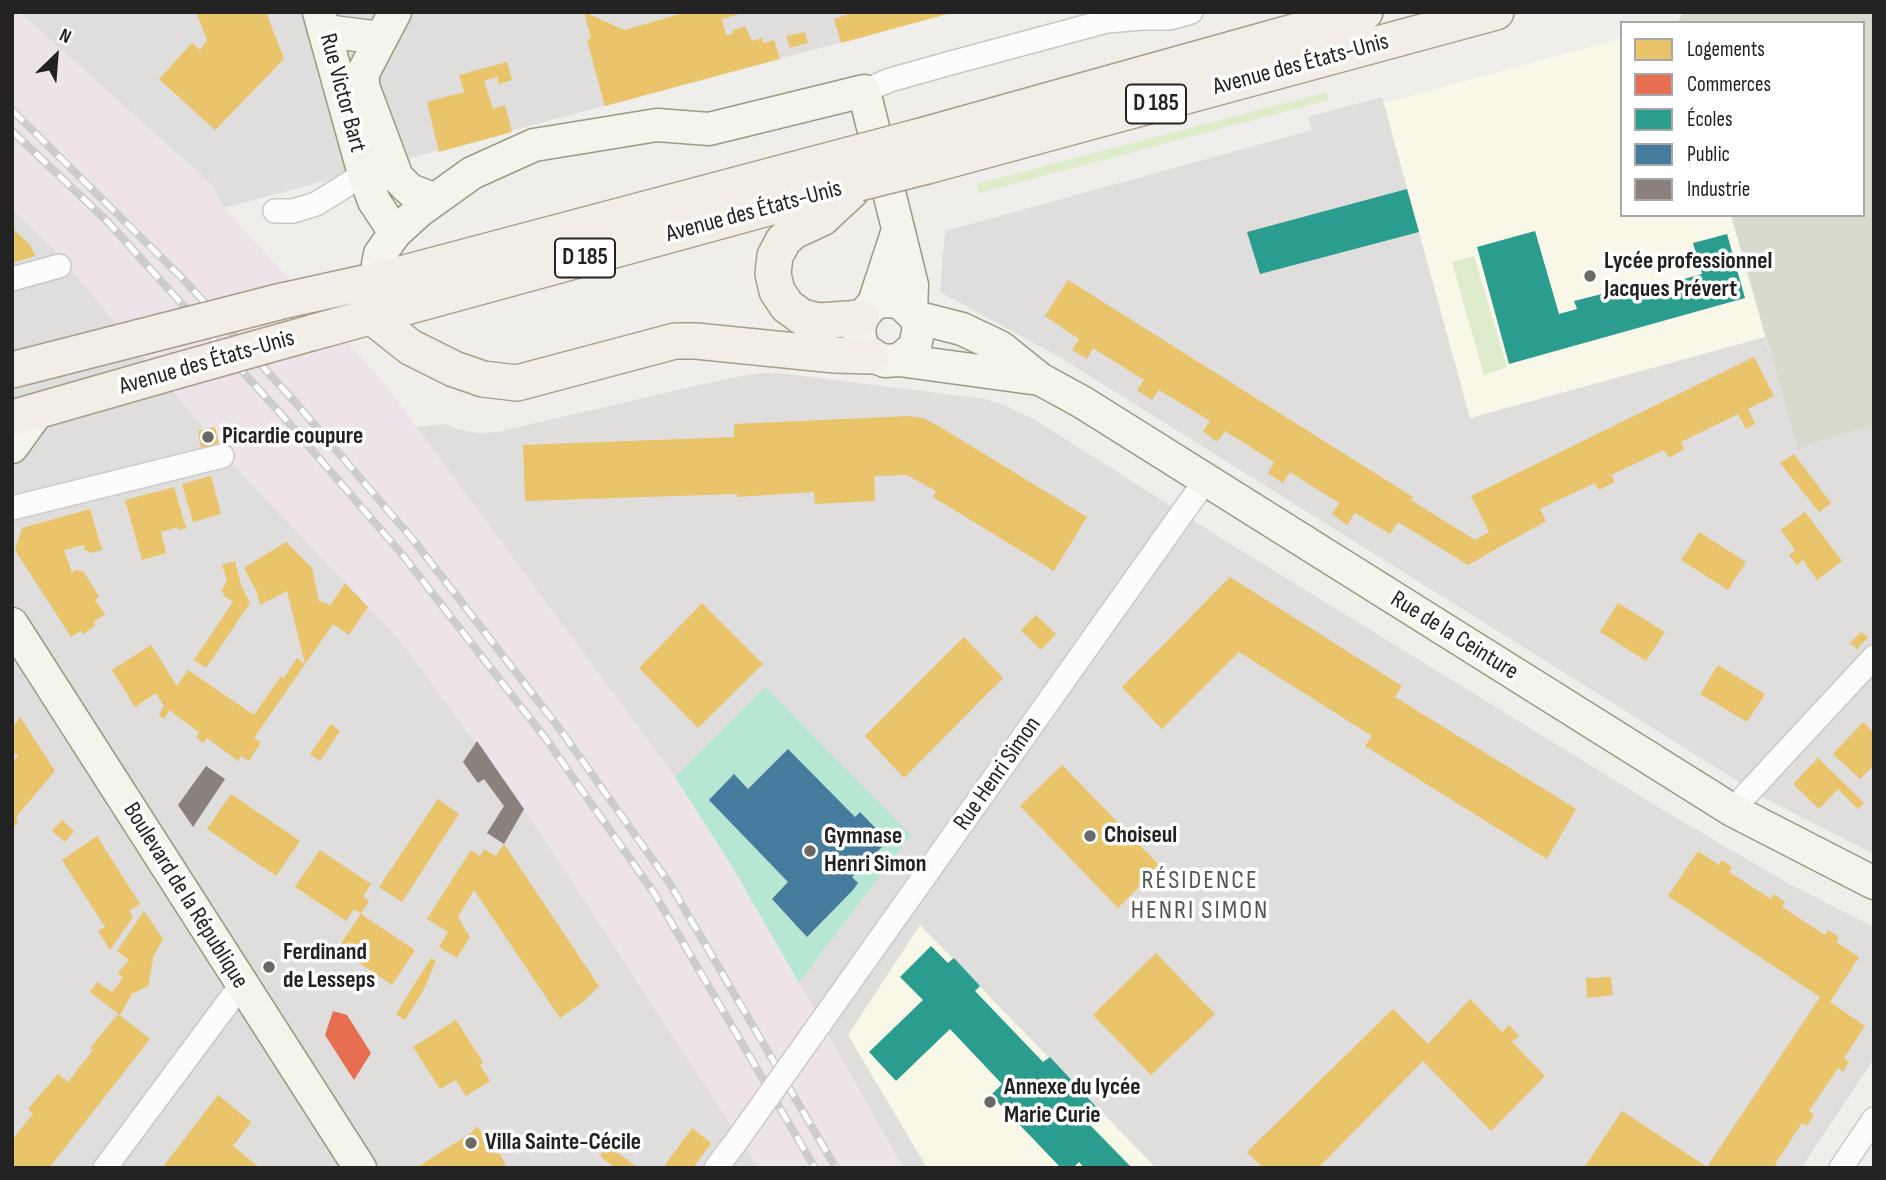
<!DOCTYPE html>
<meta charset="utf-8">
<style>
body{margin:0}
#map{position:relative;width:1886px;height:1180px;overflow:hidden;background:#f0eeeb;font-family:"Sofia Sans Condensed",sans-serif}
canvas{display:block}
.frame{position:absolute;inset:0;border:14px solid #222;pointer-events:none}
.legend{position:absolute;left:1620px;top:21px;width:245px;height:196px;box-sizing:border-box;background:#fff;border:2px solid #a7a7a7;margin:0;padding:9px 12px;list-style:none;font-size:21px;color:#222}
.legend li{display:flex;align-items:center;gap:14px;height:35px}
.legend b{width:35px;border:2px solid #a7a7a7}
.north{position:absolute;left:21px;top:21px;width:70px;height:70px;-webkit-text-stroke:5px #fff;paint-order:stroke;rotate:25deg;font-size:19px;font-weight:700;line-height:28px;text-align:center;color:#222}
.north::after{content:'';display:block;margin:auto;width:24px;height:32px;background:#222;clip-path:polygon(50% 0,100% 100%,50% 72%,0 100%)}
</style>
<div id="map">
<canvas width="1886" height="1180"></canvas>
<div class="frame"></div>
<ul class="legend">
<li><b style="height:19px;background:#e9c46a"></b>Logements</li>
<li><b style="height:19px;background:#e76f51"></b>Commerces</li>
<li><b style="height:19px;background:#2a9d8f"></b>Écoles</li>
<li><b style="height:19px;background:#457b9d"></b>Public</li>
<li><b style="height:19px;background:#8a817c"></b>Industrie</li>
</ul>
<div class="north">N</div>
</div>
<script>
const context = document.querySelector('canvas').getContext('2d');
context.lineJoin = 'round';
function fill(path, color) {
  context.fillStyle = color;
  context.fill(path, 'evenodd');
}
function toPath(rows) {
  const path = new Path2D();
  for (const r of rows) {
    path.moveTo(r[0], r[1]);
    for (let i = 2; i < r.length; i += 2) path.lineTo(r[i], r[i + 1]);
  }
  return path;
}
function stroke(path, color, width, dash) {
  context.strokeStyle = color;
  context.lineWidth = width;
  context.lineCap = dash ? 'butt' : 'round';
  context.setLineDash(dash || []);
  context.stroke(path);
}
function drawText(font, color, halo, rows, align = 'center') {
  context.font = font + ' "Sofia Sans Condensed",sans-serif';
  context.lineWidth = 7;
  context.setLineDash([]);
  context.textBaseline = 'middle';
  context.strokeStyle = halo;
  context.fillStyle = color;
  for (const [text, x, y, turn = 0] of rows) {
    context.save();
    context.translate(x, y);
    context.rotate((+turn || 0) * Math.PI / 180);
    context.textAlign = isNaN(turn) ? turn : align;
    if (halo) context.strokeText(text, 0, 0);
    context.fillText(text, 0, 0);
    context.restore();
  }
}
fill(toPath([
 [19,12,954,12,224,208,212,185],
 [1382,97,1470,417,1765,337,1798,451,1811,443,1874,426,1874,854,1766,799,1061,358,940,292,945,231,1312,130,1308,117],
 [12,209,53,248,244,476,399,639,526,811,759,1168,12,1168],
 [763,373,779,373,985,399,1008,407,1037,421,1221,538,1668,813,1791,885,1874,927,1874,1059,1801,1168,903,1168,799,983,874,884,765,687,675,777,416,427,446,424,457,429,478,433,497,432,730,378]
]), '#dfdedc');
fill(toPath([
 [12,12,19,12,212,185,224,208,384,383,675,777,733,868,903,1168,759,1168,526,811,399,639,244,476,53,248,12,209]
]), '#ede4e9');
fill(toPath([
 [1622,38,1622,215,1731,215,1765,337,1470,418,1384,103],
 [920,925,1156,1168,927,1168,848,1035]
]), '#f8f7e8');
fill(toPath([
 [1684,12,1874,12,1874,426,1811,443,1798,451,1731,215,1863,215,1863,23,1677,23]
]), '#d9d9cd');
fill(toPath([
 [1327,92,1329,100,979,193,976,184],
 [1474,256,1507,367,1484,375,1452,262]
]), '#ddeccb');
fill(toPath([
 [765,687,911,835,799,983,733,868,675,777]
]), '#b7e6d2');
fill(toPath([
 [196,12,266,12,284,59,215,130,159,79,192,43,200,50,207,40],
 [584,12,624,30,687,12,746,12,722,19,726,35,733,34,732,31,745,26,752,41,762,38,763,43,774,40,780,59,605,106,587,40,591,38],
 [855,12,951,12,951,13,841,43,834,19],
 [805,32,808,43,790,48,786,36],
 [507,62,512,80,499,84,497,77,484,81,493,109,505,105,512,132,439,152,427,102,464,92,459,75],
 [12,228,30,245,35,256,12,263],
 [1068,280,1413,497,1411,500,1475,540,1489,532,1471,496,1754,357,1774,396,1748,409,1755,424,1746,429,1738,414,1681,442,1684,449,1669,458,1664,450,1611,475,1615,482,1599,490,1595,483,1550,504,1540,509,1546,521,1468,565,1398,522,1390,534,1355,513,1347,525,1332,514,1339,503,1290,472,1283,483,1268,473,1274,462,1225,431,1217,442,1203,431,1210,421,1159,390,1152,400,1137,390,1144,380,1093,348,1087,359,1072,350,1079,339,1045,316],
 [909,416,923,418,937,425,1087,517,1054,571,933,497,936,491,907,475,874,476,875,501,815,504,814,492,737,497,737,494,525,501,523,445,734,437,734,424],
 [215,427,219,443,201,448,198,431],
 [1794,454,1831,503,1819,512,1780,463],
 [211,476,221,514,193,522,182,484],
 [174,487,186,528,179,530,178,527,161,532,166,553,142,560,125,500],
 [90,509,102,550,91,553,85,550,84,545,64,550,72,573,76,570,84,572,99,597,95,600,105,614,94,622,95,626,83,634,81,631,71,637,15,550,22,528],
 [1805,512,1842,561,1817,580,1803,560,1797,565,1789,555,1795,550,1781,530],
 [1699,532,1746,562,1728,590,1681,560],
 [286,542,312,568,319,601,327,603,330,606,345,583,368,607,349,635,333,624,305,664,287,591,260,605,256,590,244,568],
 [235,561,241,585,250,603,206,668,194,660,233,602,224,596,222,590,227,580,222,565],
 [1230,577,1402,686,1395,697,1576,809,1547,859,1365,746,1372,736,1239,652,1162,729,1122,687],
 [702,603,763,664,698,728,639,668],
 [1618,603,1665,632,1646,661,1600,632],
 [1036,615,1056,634,1041,650,1021,630],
 [1861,632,1868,637,1857,649,1850,643],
 [964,637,1003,678,904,778,865,736],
 [151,645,177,686,188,670,254,715,281,676,284,678,297,658,305,664,254,738,261,742,249,761,241,756,238,761,207,738,203,743,196,737,199,732,169,710,164,719,159,715,164,706,156,693,135,707,112,670],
 [1718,665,1765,694,1747,722,1700,694],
 [20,717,55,771,16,817,18,822,12,829,12,763,18,756,12,751,12,729],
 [1863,722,1874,733,1874,765,1860,779,1833,754],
 [331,724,340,731,320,761,310,754],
 [1818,758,1864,803,1858,809,1838,789,1819,809,1793,784],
 [1062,765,1160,866,1118,908,1020,806],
 [231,794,300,841,276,876,207,829],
 [438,799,459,814,402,902,379,887],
 [62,820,74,831,65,842,52,831],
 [97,836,140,904,129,911,133,917,110,950,98,931,105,927,62,860],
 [504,844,599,986,583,1002,560,1018,474,890,458,917,470,937,457,958,439,947,448,932,427,919,471,850,480,856,484,849,496,856],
 [320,850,371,884,363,896,369,901,361,914,354,909,346,921,295,887],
 [1698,851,1719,865,1722,860,1732,867,1729,872,1771,899,1774,894,1785,902,1782,907,1825,935,1828,930,1839,937,1836,942,1859,957,1830,1002,1865,1026,1844,1058,1849,1061,1843,1072,1838,1068,1809,1111,1814,1115,1807,1126,1802,1123,1775,1164,1779,1168,1584,1168,1622,1111,1707,1167,1820,997,1668,896],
 [144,911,163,939,154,955,148,986,132,994,120,1015,90,992,97,982,112,992,123,978,118,973,129,960,117,951],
 [361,914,415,950,392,985,338,948],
 [1156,953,1215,1014,1151,1075,1093,1015],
 [431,958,436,961,423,991,405,1020,396,1014],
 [1611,977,1613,995,1587,998,1586,978],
 [1470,999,1502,1032,1509,1025,1519,1036,1512,1042,1545,1076,1491,1131,1423,1061,1318,1168,1263,1168,1247,1152,1393,1009,1428,1044],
 [118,1014,150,1039,49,1168,12,1168,12,1140,33,1114,28,1109,58,1074,68,1082,93,1050,90,1048],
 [456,1020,483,1062,480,1065,490,1081,466,1096,456,1080,440,1089,413,1047],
 [218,1095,251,1122,233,1146,260,1168,162,1168],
 [477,1126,495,1154,499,1153,508,1168,416,1168,471,1133],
 [692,1128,711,1143,693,1168,663,1168],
 [607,1145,638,1168,615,1168,600,1156]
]), '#e9c46a');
fill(toPath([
 [333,1011,347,1015,371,1053,354,1080,325,1035]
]), '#e76f51');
fill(toPath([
 [1407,189,1419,232,1260,274,1247,232],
 [1535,231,1559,314,1577,309,1574,301,1614,291,1616,298,1702,274,1693,243,1727,234,1745,298,1509,364,1477,247],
 [931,946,948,963,954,958,980,986,975,991,1043,1062,1050,1057,1102,1113,1090,1125,1132,1168,1084,1168,1079,1162,1073,1168,1061,1168,991,1095,1002,1084,950,1029,896,1081,869,1052,923,1000,900,977]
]), '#2a9d8f');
fill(toPath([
 [788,749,855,817,860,812,888,841,852,877,858,883,853,890,807,937,772,899,788,882,709,800,734,774,748,789]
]), '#457b9d');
fill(toPath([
 [477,741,524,809,504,844,487,833,504,806,484,779,478,783,463,762],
 [206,766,225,779,193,827,178,805]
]), '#8a817c');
const street = toPath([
 [864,91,890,80,947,64,1107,21,1142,18,1170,18,1191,12],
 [275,211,293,211,316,204,364,174,379,169],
 [12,279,59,266],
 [12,508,222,456],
 [1732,810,1874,657],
 [819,1025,1205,481],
 [105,1168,241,985],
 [716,1168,738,1139],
 [1841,1168,1874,1119]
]);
const secondary = toPath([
 [319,12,364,174,374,201,395,233],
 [395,12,363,73,363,86,397,177,410,190,433,199],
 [325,31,381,38],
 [382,279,378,264,380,254,395,233,419,211,472,173,534,145,657,125,709,129,864,91,912,285,911,311],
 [874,303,898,230],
 [915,317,962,329,1000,347,1040,379,1082,402,1732,810,1874,883],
 [899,360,915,347,919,326,915,317,901,303,889,301,874,303,861,318,859,332,862,346,872,356,885,361,899,360,1039,379],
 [12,447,38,411],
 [12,624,360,1168]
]);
const primary = toPath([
 [917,137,1365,12],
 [927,166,1496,12],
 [851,191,822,218,792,232,783,241,775,256,773,274,777,291,787,306,802,317,819,321,861,318],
 [282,301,382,279,849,155],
 [371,316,410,347,454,369,483,379,517,383,675,341,696,341,835,355,872,356],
 [311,333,859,183],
 [12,370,141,337],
 [12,418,176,371]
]);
stroke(street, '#c9c8c7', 26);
stroke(secondary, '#999a82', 35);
stroke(primary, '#a79c86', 38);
stroke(street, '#fdfcfc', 23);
stroke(secondary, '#f4f4ed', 32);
stroke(primary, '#f3ede7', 35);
const rail = toPath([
 [12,110,185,281,295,402,415,542,562,732,670,884,836,1168],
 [12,131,108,222,280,413,401,553,546,739,654,893,815,1168]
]);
stroke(rail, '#ccc', 8);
stroke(rail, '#fff', 5, [16]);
const streetBridge = toPath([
 [738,1139,819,1025]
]);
const primaryBridge = toPath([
 [849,155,917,137],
 [859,183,927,166],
 [141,337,282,301],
 [176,371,311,333]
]);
stroke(streetBridge, '#c9c8c7', 26, []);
stroke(primaryBridge, '#a79c86', 38, []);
stroke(streetBridge, '#fdfcfc', 23);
stroke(primaryBridge, '#f3ede7', 35);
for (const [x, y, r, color] of [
 [1590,276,7,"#6a6968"],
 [208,437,7,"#6a6968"],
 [1090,836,7,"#6a6968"],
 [810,851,7,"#6a6968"],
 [269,967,7,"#6a6968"],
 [990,1102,7,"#6a6968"],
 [471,1143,7,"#6a6968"]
]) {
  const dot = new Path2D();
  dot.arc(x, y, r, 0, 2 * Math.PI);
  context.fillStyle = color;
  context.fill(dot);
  stroke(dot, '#fff', 2.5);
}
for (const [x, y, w] of [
 [1156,104,60],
 [585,258,60]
]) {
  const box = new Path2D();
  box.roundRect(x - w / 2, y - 19.5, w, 39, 5);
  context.fillStyle = '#fff';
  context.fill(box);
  stroke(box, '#222', 2);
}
drawText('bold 23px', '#222', null, [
 ["D 185",1156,104],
 ["D 185",585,258]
]);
drawText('24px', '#222', '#fff', [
 ["Avenue des États-Unis",1301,65,-15],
 ["Rue Victor Bart",342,93,75],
 ["Avenue des États-Unis",754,212,-15],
 ["Avenue des États-Unis",207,363,-16],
 ["Rue de la Ceinture",1454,636,32],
 ["Rue Henri Simon",998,774,-55],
 ["Boulevard de la République",185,896,58]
]);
drawText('bold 24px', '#222', '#fff', [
 ["Lycée professionnel",1604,262],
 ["Jacques Prévert",1604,290],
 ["Picardie coupure",222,437],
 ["Choiseul",1104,836],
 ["Gymnase",824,837],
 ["Henri Simon",824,865],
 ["Ferdinand",283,953],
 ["de Lesseps",283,981],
 ["Annexe du lycée",1004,1088],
 ["Marie Curie",1004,1116],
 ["Villa Sainte-Cécile",485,1143]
], 'left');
context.letterSpacing = '2px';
drawText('26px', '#555', '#fff', [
 ["RÉSIDENCE",1200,881],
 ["HENRI SIMON",1200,911]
]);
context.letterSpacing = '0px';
</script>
